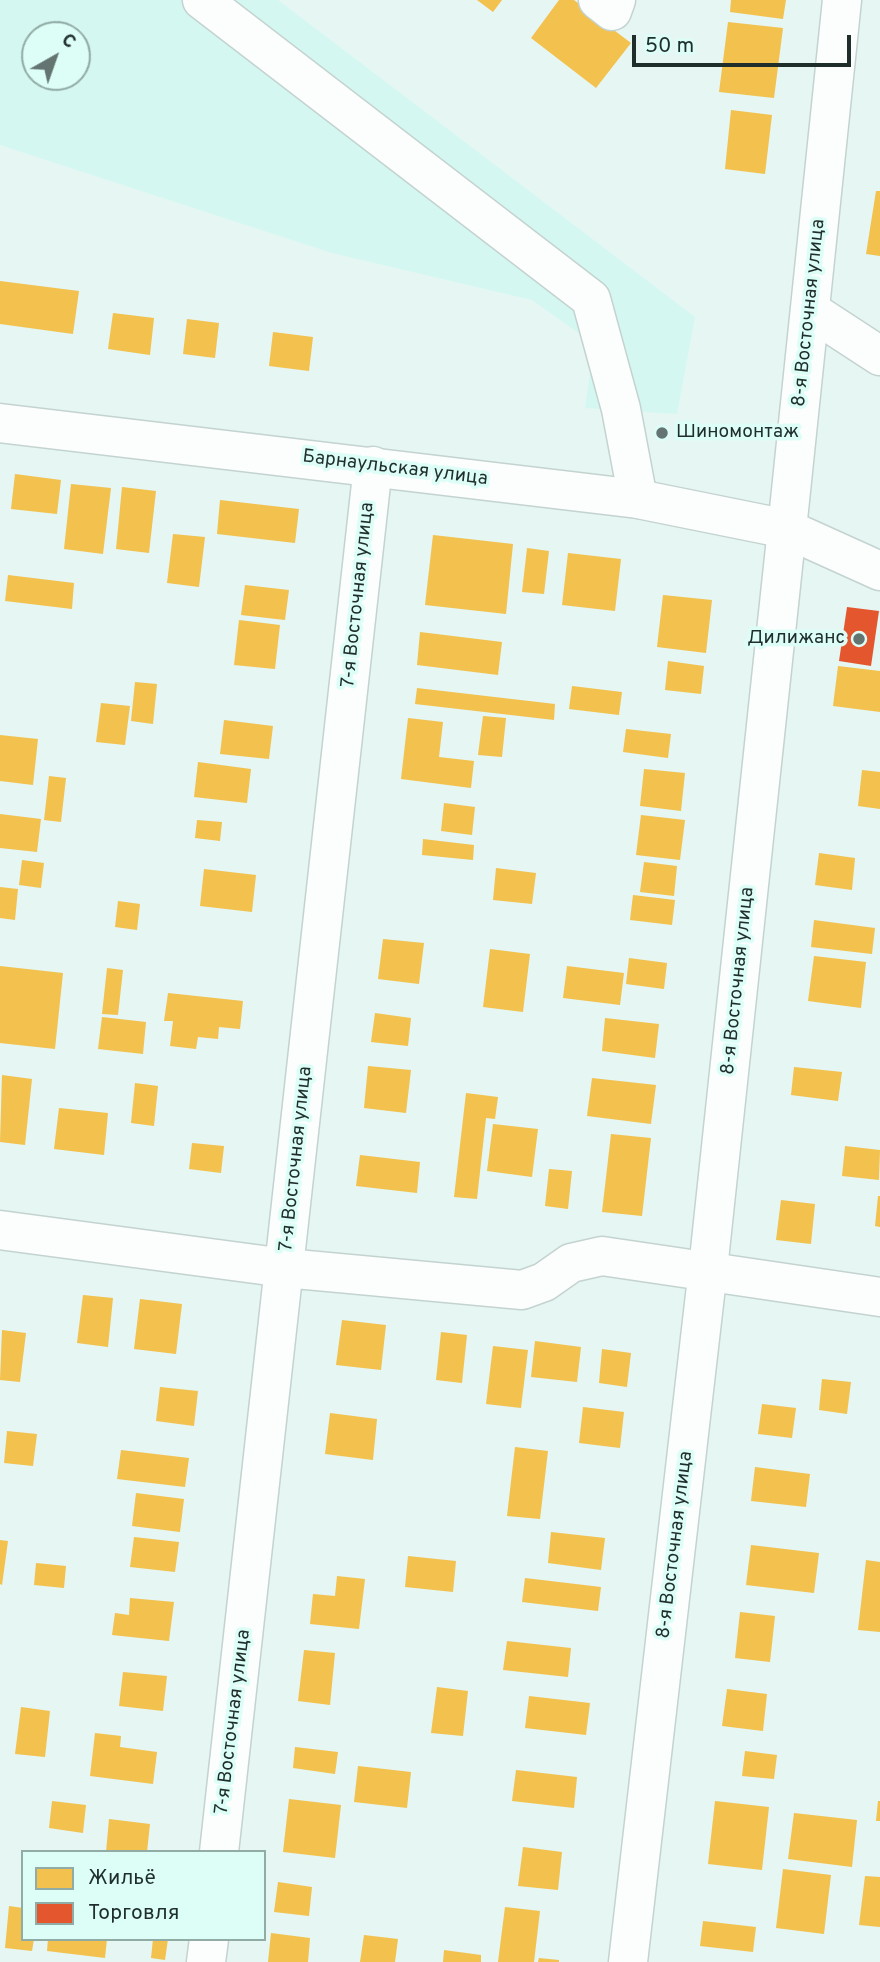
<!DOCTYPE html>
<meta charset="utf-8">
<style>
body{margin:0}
#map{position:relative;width:880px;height:1962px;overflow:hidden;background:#e5f6f3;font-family:Overpass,sans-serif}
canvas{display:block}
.legend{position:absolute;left:21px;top:1850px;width:245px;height:91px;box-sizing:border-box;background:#ddfef7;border:2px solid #91aba5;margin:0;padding:9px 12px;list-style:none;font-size:21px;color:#1f2e2b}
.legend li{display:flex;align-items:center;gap:14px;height:35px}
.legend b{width:35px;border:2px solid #91aba5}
.north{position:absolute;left:21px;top:21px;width:70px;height:70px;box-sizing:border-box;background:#ddfef7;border:2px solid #91aba5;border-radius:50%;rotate:40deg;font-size:19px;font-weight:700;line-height:28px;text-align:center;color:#1f2e2b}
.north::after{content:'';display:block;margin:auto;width:24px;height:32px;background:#647471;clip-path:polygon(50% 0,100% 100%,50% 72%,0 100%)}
.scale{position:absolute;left:632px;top:35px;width:219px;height:32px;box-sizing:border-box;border:4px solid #1f2e2b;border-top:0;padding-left:9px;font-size:21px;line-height:24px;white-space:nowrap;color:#1f2e2b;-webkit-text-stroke:5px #ddfef7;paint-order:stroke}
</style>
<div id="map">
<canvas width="880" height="1962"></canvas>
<ul class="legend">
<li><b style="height:19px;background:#f2c14e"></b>Жильё</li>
<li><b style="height:19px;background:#e4572e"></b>Торговля</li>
</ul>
<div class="north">С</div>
<div class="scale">50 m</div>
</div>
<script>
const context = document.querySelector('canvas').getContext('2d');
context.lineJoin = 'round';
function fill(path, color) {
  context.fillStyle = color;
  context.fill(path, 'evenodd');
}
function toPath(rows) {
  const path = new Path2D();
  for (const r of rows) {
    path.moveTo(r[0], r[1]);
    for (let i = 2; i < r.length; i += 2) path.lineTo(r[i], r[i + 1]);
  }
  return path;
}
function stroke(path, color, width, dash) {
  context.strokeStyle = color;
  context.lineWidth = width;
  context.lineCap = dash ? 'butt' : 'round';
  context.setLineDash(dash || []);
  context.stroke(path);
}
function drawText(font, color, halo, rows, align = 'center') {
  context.font = font + ' Overpass,sans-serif';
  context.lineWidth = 7;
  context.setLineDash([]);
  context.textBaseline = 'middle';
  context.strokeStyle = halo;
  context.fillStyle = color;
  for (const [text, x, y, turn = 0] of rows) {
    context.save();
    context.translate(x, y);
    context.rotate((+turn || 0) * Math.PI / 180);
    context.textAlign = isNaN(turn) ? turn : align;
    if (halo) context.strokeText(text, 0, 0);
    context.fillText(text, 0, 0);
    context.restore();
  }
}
fill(toPath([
 [0,0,278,0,695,317,677,414,585,408,594,344,532,300,332,253,0,145],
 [35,35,77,35,77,77,35,77]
]), '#d4f8f1');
fill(toPath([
 [477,0,502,0,493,12],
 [559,0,574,0,631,43,596,88,531,38],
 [731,0,786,0,783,19,730,12],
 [728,22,783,28,774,98,719,92],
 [731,110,772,115,765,174,725,169],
 [876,191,880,191,880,256,866,254],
 [0,281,79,291,73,334,0,324],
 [113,313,154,318,150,355,108,349],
 [187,319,219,323,215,358,183,354],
 [273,332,313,337,309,371,269,366],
 [15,474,61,480,57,514,11,509],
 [71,484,111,488,103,554,64,549],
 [122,487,156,491,149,553,116,549],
 [220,500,299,509,295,543,217,534],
 [173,534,205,537,199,587,167,583],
 [433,535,513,544,506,614,425,605],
 [527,548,549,551,544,594,522,592],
 [568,553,621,559,615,611,562,605],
 [8,575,74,583,72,609,5,601],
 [245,585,289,590,285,620,241,615],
 [663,595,712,600,706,653,657,647],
 [239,620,280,625,275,669,234,665],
 [420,632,502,642,498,675,417,665],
 [668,661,704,666,701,694,665,690],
 [838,666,880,671,880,712,833,706],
 [135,682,157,684,153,724,131,721],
 [572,686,622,692,619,715,569,709],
 [417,688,555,704,554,720,415,704],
 [101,703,130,706,125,745,96,742],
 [483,716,506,718,502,757,478,755],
 [408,718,443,722,439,757,474,761,471,788,401,779],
 [224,720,273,726,269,759,220,754],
 [626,729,671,734,668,758,623,752],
 [0,735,38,739,33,785,0,781],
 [198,762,251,769,247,803,194,797],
 [644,769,685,773,681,811,640,806],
 [862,770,880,772,880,809,858,806],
 [49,776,66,778,61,822,44,820],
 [444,803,475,807,472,835,441,831],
 [0,814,41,819,37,852,0,848],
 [641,815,685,820,680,860,636,855],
 [197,820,222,822,220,841,195,838],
 [423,839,474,845,473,860,422,855],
 [819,853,855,858,852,890,815,885],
 [22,860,44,863,41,888,19,885],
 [644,862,677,866,674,896,640,892],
 [496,868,536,873,532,904,493,900],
 [204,869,256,875,252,912,200,906],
 [0,887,18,889,15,920,0,918],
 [633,895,675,900,672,925,630,920],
 [118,901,140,904,137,930,115,927],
 [814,920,875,928,872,954,811,947],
 [383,939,424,943,419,984,378,979],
 [490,949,530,954,523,1012,483,1007],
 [814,956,866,962,861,1008,808,1001],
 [629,958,667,963,664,989,626,984],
 [0,966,63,973,55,1049,0,1043],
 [567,966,624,973,620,1005,563,998],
 [107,968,123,970,118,1015,102,1014],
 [168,993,243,1001,240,1029,219,1027,218,1039,198,1037,196,1049,170,1046,173,1021,164,1021],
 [375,1013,411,1018,408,1046,371,1042],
 [102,1017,146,1022,143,1054,98,1049],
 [605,1018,659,1024,655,1058,602,1051],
 [368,1066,411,1070,406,1113,364,1108],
 [794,1067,842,1072,838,1101,791,1095],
 [2,1075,32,1079,25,1145,0,1142],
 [592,1078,656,1085,651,1124,587,1116],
 [135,1083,158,1086,154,1126,131,1123],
 [466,1093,498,1097,495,1119,486,1118,477,1199,454,1197],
 [59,1108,108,1113,104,1155,54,1149],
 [493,1124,538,1129,532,1177,487,1171],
 [611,1134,651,1138,642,1216,602,1212],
 [192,1143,224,1146,221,1173,189,1169],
 [845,1146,880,1150,879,1180,842,1176],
 [360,1155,420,1162,417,1193,356,1186],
 [549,1169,572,1171,568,1209,545,1206],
 [878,1196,880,1196,880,1227,875,1226],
 [781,1200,815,1204,811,1244,776,1240],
 [83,1295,113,1298,108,1347,77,1343],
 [140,1299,182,1304,176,1354,134,1349],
 [342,1320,386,1325,381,1370,336,1365],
 [2,1330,26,1333,20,1382,0,1380],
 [441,1332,467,1335,462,1383,436,1380],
 [535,1341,581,1347,577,1382,531,1377],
 [493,1346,528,1350,521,1408,486,1404],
 [602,1349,631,1353,627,1387,599,1383],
 [822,1379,851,1382,847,1414,819,1410],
 [160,1387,198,1391,194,1426,156,1421],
 [762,1404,796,1408,792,1438,758,1434],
 [583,1407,624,1412,620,1448,579,1443],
 [330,1413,377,1419,373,1460,325,1454],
 [7,1431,37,1434,33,1466,4,1463],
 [515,1447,548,1451,540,1519,507,1516],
 [121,1450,189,1458,185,1487,117,1479],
 [755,1467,810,1474,806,1507,751,1501],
 [136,1493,184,1499,180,1532,132,1526],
 [551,1532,605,1538,601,1570,548,1563],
 [134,1537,179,1542,175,1572,130,1567],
 [0,1540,8,1541,2,1585,0,1584],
 [751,1545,819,1553,814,1593,746,1585],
 [408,1556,456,1561,453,1592,405,1587],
 [866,1560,880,1562,880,1632,858,1630],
 [36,1563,66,1566,64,1588,34,1585],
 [337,1576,365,1579,359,1629,310,1624,313,1594,335,1596],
 [525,1578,601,1587,598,1611,522,1602],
 [130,1598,174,1602,169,1641,112,1635,115,1613,129,1615],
 [740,1612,775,1616,770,1662,735,1658],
 [507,1641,571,1648,568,1677,503,1670],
 [304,1650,335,1653,330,1705,298,1701],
 [123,1672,167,1676,163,1711,119,1706],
 [437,1687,468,1691,463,1736,431,1733],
 [727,1689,767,1694,763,1731,722,1726],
 [529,1696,590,1703,586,1735,525,1728],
 [21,1707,50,1711,45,1757,15,1754],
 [95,1733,121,1736,120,1747,157,1752,153,1784,90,1776],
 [295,1747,338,1752,335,1774,293,1768],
 [745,1751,777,1755,774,1779,742,1776],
 [358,1766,411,1772,407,1808,354,1802],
 [516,1770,577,1777,574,1808,512,1801],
 [289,1799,341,1805,335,1858,283,1852],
 [52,1801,86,1805,83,1833,49,1828],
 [715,1801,769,1807,762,1870,708,1864],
 [878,1801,880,1801,880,1821,876,1821],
 [794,1813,857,1820,852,1867,788,1859],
 [109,1819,150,1824,147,1852,106,1852],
 [523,1847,562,1852,558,1890,518,1886],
 [783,1869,831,1875,824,1934,776,1928],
 [865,1876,880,1877,880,1927,859,1925],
 [278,1882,312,1887,309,1916,274,1912],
 [9,1906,23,1908,23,1939,34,1939,32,1951,5,1948],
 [505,1907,540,1911,534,1962,498,1962],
 [703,1921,756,1927,753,1952,700,1946],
 [271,1933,310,1938,308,1962,268,1962],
 [364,1935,398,1939,395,1962,360,1962],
 [48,1939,107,1939,105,1958,47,1951],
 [153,1939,168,1939,165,1960,151,1958],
 [444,1950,481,1955,481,1962,443,1962],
 [539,1958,559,1960,559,1962,538,1962]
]), '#f2c14e');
fill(toPath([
 [847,607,879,611,871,666,839,661]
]), '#e4572e');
const minor = toPath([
 [202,0,591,299,621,409,638,499],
 [598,0,612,11,616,0],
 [811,311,880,356],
 [0,1230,285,1268,522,1290,544,1282,571,1263,602,1256,880,1297],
 [219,1852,373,466],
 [206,1962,209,1939],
 [628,1962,708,1269,787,529]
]);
const major = toPath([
 [0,423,638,499,787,529,880,571],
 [787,529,842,0]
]);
stroke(minor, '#c4d3d0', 41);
stroke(major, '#c4d3d0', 41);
stroke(minor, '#fbfefd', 38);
stroke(major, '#fbfefd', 38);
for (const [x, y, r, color] of [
 [662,433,7,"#647471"],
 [859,639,7,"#647471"]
]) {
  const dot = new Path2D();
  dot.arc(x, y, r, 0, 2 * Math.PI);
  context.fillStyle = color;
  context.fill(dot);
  stroke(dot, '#ddfef7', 2.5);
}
drawText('19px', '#1f2e2b', '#ddfef7', [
 ["8-я Восточная улица",810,313,-84],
 ["Барнаульская улица",395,469,7],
 ["7-я Восточная улица",359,595,-84],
 ["8-я Восточная улица",739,981,-84],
 ["7-я Восточная улица",297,1159,-84],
 ["8-я Восточная улица",676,1545,-83],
 ["7-я Восточная улица",234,1722,-83]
]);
drawText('19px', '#1f2e2b', '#ddfef7', [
 ["Шиномонтаж",676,433],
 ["Дилижанс",845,639,"right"]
], 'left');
</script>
